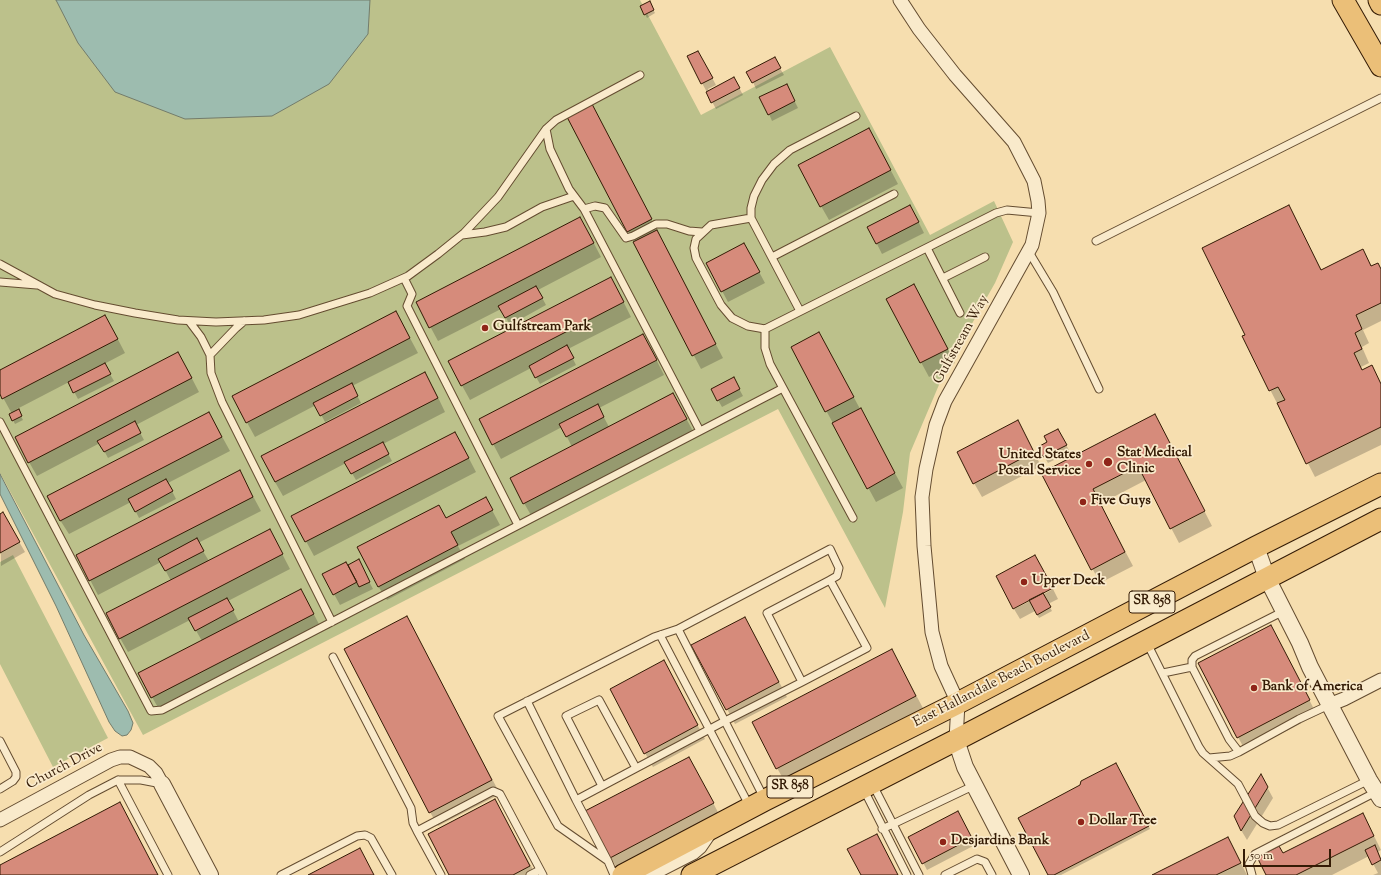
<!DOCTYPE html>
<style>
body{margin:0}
#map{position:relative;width:1381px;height:875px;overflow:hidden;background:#f6deaf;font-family:"Sorts Mill Goudy",serif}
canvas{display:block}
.scale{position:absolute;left:1243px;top:849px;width:88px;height:18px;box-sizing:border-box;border:2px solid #341b05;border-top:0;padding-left:5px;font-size:12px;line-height:14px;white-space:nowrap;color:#341b05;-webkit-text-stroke:3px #f9eacb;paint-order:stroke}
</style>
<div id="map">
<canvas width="1381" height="875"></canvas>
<div class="scale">50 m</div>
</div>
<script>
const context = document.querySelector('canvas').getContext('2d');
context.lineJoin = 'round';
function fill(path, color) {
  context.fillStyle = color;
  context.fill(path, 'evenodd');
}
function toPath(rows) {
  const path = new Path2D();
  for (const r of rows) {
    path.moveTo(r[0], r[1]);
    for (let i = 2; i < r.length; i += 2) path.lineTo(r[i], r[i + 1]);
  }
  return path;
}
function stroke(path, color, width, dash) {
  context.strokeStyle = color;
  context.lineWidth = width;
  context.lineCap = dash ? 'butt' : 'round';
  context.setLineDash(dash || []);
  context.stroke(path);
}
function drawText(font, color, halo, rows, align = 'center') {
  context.font = font + ' "Sorts Mill Goudy",serif';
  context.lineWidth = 3.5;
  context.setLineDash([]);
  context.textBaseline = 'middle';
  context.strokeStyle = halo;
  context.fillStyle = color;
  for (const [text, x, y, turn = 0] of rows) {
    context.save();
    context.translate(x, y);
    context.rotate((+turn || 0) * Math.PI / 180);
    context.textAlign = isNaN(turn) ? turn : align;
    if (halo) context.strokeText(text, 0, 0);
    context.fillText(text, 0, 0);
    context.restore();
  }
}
fill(toPath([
 [0,0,640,0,701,115,830,47,930,235,994,201,1013,242,995,283,944,373,910,453,903,512,885,608,778,409,143,735,0,473],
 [13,555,108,738,53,767,0,664,0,562]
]), '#bcc18b');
const water = toPath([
 [56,0,370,0,368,34,329,84,272,116,185,119,115,92,78,43,56,0],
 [0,474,84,635,128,711,133,723,131,730,127,735,122,736,115,731,109,722,56,606,0,494,0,474]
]);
fill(water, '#9dbcaf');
stroke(water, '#737c6b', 1);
fill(toPath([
 [649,2,655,13,647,18,641,6],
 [688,57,702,59,716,85,708,89,709,91,734,78,743,95,716,109],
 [778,65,784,75,756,89,753,82],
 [790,92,798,108,772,121,769,114],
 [592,105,723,358,701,369,568,117],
 [869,129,898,184,829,220,821,206],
 [1289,206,1322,271,1363,251,1372,267,1381,270,1381,321,1363,330,1369,343,1362,347,1369,363,1361,367,1363,371,1371,366,1381,383,1381,445,1315,477,1243,337,1246,335],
 [916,217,924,233,882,254,877,244],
 [588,232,601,257,538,290,546,305,510,325,501,309,438,341,417,302],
 [750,255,765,283,728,302,707,263],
 [619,293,631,317,568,349,576,365,540,384,531,368,470,400,449,362],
 [887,299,921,299,955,363,929,377],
 [396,312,418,353,352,386,361,403,325,422,316,405,255,437,233,397],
 [113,330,125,353,104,364,114,381,78,399,69,382,17,409,23,420,15,424,10,414,12,414,0,392,0,371],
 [792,348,827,348,903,488,876,502],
 [651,349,664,375,599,408,609,427,681,409,694,433,532,517,524,503,572,447,562,427,501,459,480,419],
 [186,367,199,392,136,425,144,440,108,458,100,443,37,476,29,462],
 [737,385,743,396,722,407,718,400],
 [433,387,445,412,383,444,392,461,356,480,346,463,283,496,275,482],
 [209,413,230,451,168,483,176,499,139,518,131,502,69,534,60,520],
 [1155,415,1212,526,1179,543,1146,480,1100,504,1133,566,1100,583,1042,473],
 [1058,430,1070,452,1048,463,1039,448,1049,443],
 [1026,436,1041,466,982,497,974,483],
 [463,447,476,472,314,556,293,517],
 [247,485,261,511,198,543,209,561,277,544,290,569,228,601,239,622,309,605,321,628,160,711,152,697,202,641,190,620,128,652,120,638,171,581,161,562,98,595,77,555],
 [486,499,500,525,458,546,465,559,387,600,378,586,446,519],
 [3,514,25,552,1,566,0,516],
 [358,561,373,589,340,605,334,594,347,566],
 [1053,589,1058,599,1048,604,1052,611,1039,618,1035,611,1020,619,1014,609,1036,598,1042,593,1042,595],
 [415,632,500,794,438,826,430,812],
 [753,632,787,697,735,724,693,645],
 [1279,641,1317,715,1246,752,1199,664],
 [900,665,924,710,785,782,777,768],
 [671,676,705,739,653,767,645,753],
 [1116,764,1150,829,1061,875,1049,875,1081,785],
 [697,772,721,818,619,872,611,858],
 [1266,785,1273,798,1247,840,1241,830],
 [495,800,536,875,450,875],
 [962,819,975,845,927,870,910,838],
 [1370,828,1381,850,1378,852,1381,858,1381,875,1373,875,1378,873,1369,856,1332,875,1267,875,1282,855],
 [1228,838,1247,875,1155,875]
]), '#0003');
const building = toPath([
 [650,1,654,10,644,15,640,6,650,1],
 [698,51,713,78,701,84,687,56,698,51],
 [775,57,781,68,752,83,746,72,775,57],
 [734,77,740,88,711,103,706,92,734,77],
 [787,84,795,101,768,115,759,97,787,84],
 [592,104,652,219,627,232,567,117,592,104],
 [869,128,891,170,820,207,798,165,869,128],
 [910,205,919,222,876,244,867,227,910,205],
 [1289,205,1321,270,1363,249,1371,266,1378,263,1381,269,1381,303,1356,315,1362,329,1355,333,1362,349,1354,353,1362,370,1372,365,1381,384,1381,427,1306,464,1277,403,1285,400,1278,387,1269,391,1242,336,1245,335,1202,248,1289,205],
 [580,217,594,243,429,328,416,302,580,217],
 [657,230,716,344,692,356,633,242,657,230],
 [744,243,760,272,721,292,706,263,744,243],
 [611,277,624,302,461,386,448,361,611,277],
 [914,284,948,349,920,363,886,299,914,284],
 [536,286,543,298,505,318,498,306,536,286],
 [396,311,410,338,246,423,232,396,396,311],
 [105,315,118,339,2,399,0,394,0,370,105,315],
 [819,332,854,397,825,412,791,347,819,332],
 [643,334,657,360,492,445,479,419,643,334],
 [567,345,574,358,535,378,529,366,567,345],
 [178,352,192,378,28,463,15,437,178,352],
 [105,363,111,374,73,393,68,382,105,363],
 [425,372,438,398,275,482,261,456,425,372],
 [734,377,740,389,717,401,711,389,734,377],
 [352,383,358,396,320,416,313,403,352,383],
 [673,393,687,419,523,504,510,478,673,393],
 [598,404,604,417,566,437,559,424,598,404],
 [861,408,895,473,867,489,832,423,861,408],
 [19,409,22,416,12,421,9,414,19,409],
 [209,412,222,437,60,521,47,496,209,412],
 [1155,414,1205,511,1170,529,1138,466,1093,489,1125,552,1091,570,1041,473,1155,414],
 [1018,420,1034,452,973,484,957,452,1018,420],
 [135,421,141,433,104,452,97,441,135,421],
 [1058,429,1067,445,1043,457,1038,447,1047,442,1044,436,1058,429],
 [455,432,469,458,305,542,291,516,455,432],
 [383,442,389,454,351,474,344,462,383,442],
 [240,470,253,497,89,581,76,555,240,470],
 [166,479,173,491,135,512,128,499,166,479],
 [486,497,493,510,451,532,458,545,378,587,357,547,439,505,446,518,486,497],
 [3,512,20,542,0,553,0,514,3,512],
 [270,529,283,554,119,639,106,613,270,529],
 [197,538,204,551,165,571,158,559,197,538],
 [1035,555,1053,588,1013,609,996,576,1035,555],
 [359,559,370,582,359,587,348,565,359,559],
 [346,562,357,582,333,595,322,574,346,562],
 [301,589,314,614,151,698,138,673,301,589],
 [1043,593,1051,607,1037,615,1029,600,1043,593],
 [227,598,234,610,195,631,188,618,227,598],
 [407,616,492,780,429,813,344,649,407,616],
 [745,617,779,682,726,710,691,645,745,617],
 [1271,625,1310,700,1237,738,1198,663,1271,625],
 [892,649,916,696,776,769,752,722,892,649],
 [664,660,698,725,644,754,610,689,664,660],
 [689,757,714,803,610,858,585,811,689,757],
 [1116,763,1149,826,1054,875,1048,875,1018,818,1080,785,1081,781,1116,763],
 [1261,774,1268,787,1241,831,1234,816,1261,774],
 [495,799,530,866,513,875,449,875,428,834,495,799],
 [120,802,158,875,0,875,0,865,120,802],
 [958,811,972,838,922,864,908,837,958,811],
 [1363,813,1374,836,1296,875,1266,875,1257,857,1279,846,1283,853,1363,813],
 [877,834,898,875,861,875,847,849,877,834],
 [1228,837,1241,863,1216,875,1152,875,1228,837],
 [1375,845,1381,860,1372,865,1365,850,1375,845],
 [360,848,374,875,308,875,360,848]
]);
fill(building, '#d68b7b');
stroke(building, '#341b05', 1);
const service = toPath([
 [640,75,556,120,546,129,550,149,569,189,584,209,700,431],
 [584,209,595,206,605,208,626,238,633,236,656,224,667,224,689,231,702,232],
 [751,218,711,225,696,239,694,248,696,258,721,305,732,318,748,326,765,329,765,348,770,364,853,518],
 [462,235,485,232,506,227,542,207,574,196],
 [1096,241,1381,98],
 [927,248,960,313],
 [1029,252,1053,292,1099,389],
 [772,257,894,194],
 [0,264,55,294,95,305,135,313,178,320,216,322,264,320,299,315,370,293,408,276,438,254,464,233,498,197,546,129],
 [404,278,412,294,407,306,518,525],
 [943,278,985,257],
 [0,282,37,285],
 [800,311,751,218,751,208,754,196,762,180,774,164,790,150,856,116],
 [189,321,201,337,210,355,211,373,222,402,332,622],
 [765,329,996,213,1007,210,1039,213],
 [210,355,236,328,244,321],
 [0,422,151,711,162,710,783,388],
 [1284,611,1195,656,1192,660,1192,667,1229,739,1239,752,1299,719,1329,705],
 [678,629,764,798],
 [660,635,750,807],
 [1147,643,1199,747,1203,753,1238,784,1255,816,1263,823,1270,826,1278,825,1369,780],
 [333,657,411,808,413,823,417,831],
 [1163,673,1192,667],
 [527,701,576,800],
 [0,741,16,772,16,777,13,781,0,789],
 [1209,758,1230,756,1239,752],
 [118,780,141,780,162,784],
 [873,785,893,824,882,829],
 [602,786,566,716,599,700,636,768],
 [864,790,907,875],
 [0,852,89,795,118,780,168,875],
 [608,861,576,800,725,721,802,682,867,648,830,580,767,613,802,682],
 [281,875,357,836,365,835,371,838,392,875],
 [441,875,417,831,493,791,500,794,543,875],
 [530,875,540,870],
 [614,875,608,861,558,826,498,716,654,637,678,629,830,549,839,568,837,576,830,580],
 [919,875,893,824,975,785],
 [945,875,977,859,985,862,992,875],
 [1252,875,1249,864,1255,854,1376,792]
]);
const minor = toPath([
 [900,0,919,29,955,75,1014,142,1034,181,1038,201,1039,213,1032,245,945,401,936,425,926,469,922,497,924,546,932,632,941,666,958,703,956,740],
 [1329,705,1344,699,1381,680],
 [0,820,111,760,120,757,130,757,149,766,156,773,162,784],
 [650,875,693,853,700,847,711,831]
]);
const tertiary = toPath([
 [1256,547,1267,578,1300,643,1310,667,1369,780,1381,799],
 [956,740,965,767,1021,875],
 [162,784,210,875]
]);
const primary = toPath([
 [1343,0,1381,66],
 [1379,0,1381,4],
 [623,875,765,800,958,703,1256,547,1381,484],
 [692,875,956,740,1381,519]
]);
stroke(service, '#644c30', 9);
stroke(minor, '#644c30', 15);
stroke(tertiary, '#644c30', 18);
stroke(primary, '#341b05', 23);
stroke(service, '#f9eacb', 7);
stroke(minor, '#f9eacb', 13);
stroke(tertiary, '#f9eacb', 16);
stroke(primary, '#ebbf78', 21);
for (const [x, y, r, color] of [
 [485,328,4,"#8f2418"],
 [1108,462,5,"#8f2418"],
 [1089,464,4,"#8f2418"],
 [1083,502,4,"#8f2418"],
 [1024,582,4,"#8f2418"],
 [1254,688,4,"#8f2418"],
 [1081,822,4,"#8f2418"],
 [943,842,4,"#8f2418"]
]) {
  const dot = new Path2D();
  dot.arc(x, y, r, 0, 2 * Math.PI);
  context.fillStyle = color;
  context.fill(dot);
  stroke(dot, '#f9eacb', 1.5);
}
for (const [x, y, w] of [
 [1152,602,46],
 [790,787,46]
]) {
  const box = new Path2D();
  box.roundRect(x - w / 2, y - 11, w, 22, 3);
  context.fillStyle = '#f9eacb';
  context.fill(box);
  stroke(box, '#341b05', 1);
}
drawText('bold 13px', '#341b05', null, [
 ["SR 858",1152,602],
 ["SR 858",790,787]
]);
drawText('bold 14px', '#341b05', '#f9eacb', [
 ["Gulfstream Park",493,328],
 ["Stat Medical",1117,454],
 ["Clinic",1117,470],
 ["United States",1081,456,"right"],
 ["Postal Service",1081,472,"right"],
 ["Five Guys",1091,502],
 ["Upper Deck",1032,582],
 ["Bank of America",1262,688],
 ["Dollar Tree",1089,822],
 ["Desjardins Bank",951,842]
], 'left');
drawText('14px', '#341b05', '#f9eacb', [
 ["Gulfstream Way",962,340,-61],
 ["East Hallandale Beach Boulevard",1002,680,-27],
 ["Church Drive",65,767,-28]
]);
</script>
